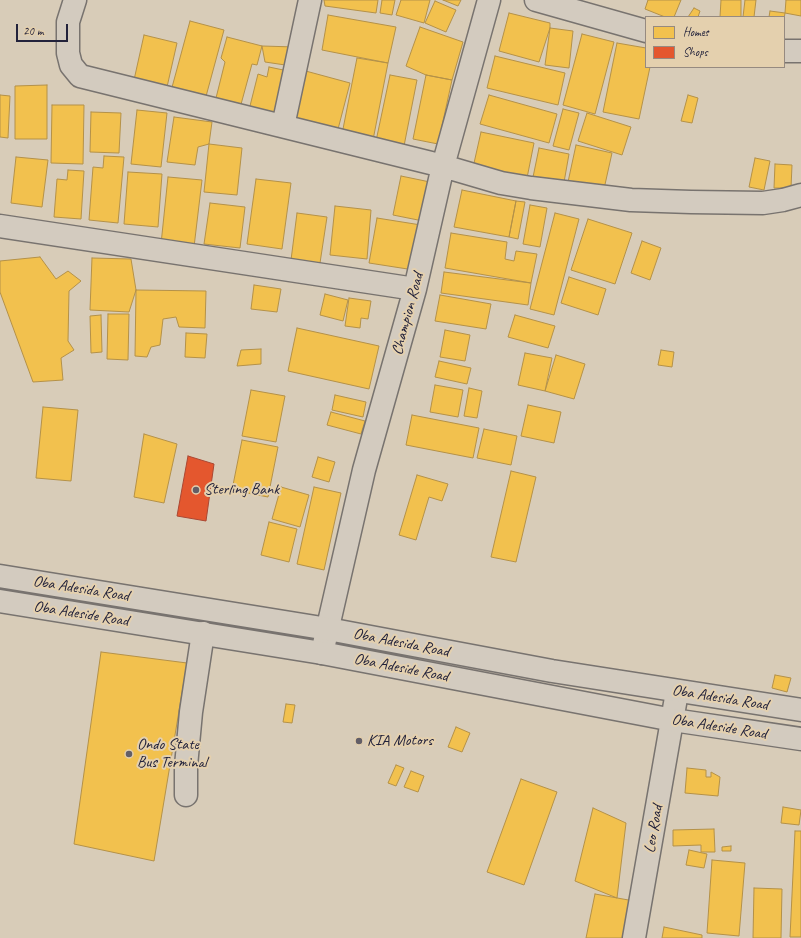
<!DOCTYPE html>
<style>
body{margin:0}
#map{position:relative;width:801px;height:938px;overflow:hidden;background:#d8ccb8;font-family:Caveat,sans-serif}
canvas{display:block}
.legend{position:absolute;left:645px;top:16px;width:140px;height:52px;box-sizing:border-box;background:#e4d0ae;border:1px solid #968a80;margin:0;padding:5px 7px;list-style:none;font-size:12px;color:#22223b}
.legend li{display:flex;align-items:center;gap:8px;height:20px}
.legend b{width:20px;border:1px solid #968a80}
.scale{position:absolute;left:16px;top:24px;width:52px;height:18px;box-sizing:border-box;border:2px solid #22223b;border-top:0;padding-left:5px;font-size:12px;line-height:14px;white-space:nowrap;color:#22223b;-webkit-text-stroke:3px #e4d0ae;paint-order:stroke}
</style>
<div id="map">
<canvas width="801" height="938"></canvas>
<ul class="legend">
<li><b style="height:11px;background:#f2c14e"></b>Homes</li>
<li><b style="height:11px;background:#e4572e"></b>Shops</li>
</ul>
<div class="scale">20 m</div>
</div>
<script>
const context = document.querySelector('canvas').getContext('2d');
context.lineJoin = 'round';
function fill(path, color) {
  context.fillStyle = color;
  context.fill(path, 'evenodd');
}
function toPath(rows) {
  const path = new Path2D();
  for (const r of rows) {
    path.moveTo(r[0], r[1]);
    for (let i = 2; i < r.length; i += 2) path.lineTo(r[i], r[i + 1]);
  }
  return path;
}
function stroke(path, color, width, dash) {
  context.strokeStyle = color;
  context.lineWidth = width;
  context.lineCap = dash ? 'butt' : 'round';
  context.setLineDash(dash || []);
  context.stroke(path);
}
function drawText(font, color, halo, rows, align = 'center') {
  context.font = font + ' Caveat,sans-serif';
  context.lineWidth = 4;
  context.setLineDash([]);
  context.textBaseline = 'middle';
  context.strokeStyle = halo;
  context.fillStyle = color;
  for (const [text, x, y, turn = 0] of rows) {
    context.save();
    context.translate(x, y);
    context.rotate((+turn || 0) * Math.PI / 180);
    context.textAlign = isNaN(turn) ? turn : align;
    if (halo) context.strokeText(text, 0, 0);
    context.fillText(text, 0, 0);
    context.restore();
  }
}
const homes = toPath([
 [324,0,378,0,376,13,325,6,324,0],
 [382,0,395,0,392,15,380,13,382,0],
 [401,0,430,0,424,23,396,15,401,0],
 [443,0,461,0,458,6,443,0],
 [648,0,681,0,674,17,665,17,645,9,648,0],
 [721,0,741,0,741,17,720,17,721,0],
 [745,0,756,0,754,17,743,17,745,0],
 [786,0,801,0,801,16,785,13,786,0],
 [435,1,456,10,446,32,425,23,435,1],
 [694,8,700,11,698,17,688,17,694,8],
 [770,11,785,13,784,19,784,17,769,17,770,11],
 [509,13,550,23,550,28,539,62,499,51,509,13],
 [328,15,396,27,388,63,322,50,328,15],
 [190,21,224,30,205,100,171,91,190,21],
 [420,27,463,42,452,80,426,75,406,66,420,27],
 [550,28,573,31,569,68,545,65,550,28],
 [582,34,614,42,595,114,563,105,582,34],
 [144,35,177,43,167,87,134,80,144,35],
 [227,37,262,46,257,65,252,64,240,108,215,102,225,62,221,58,227,37],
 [617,43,646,48,646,67,650,67,639,119,603,112,617,43],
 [262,46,295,47,292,66,265,62,262,46],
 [495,56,565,73,558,105,487,88,495,56],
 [357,58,388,63,373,140,342,134,357,58],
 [269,67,288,71,276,116,249,110,258,74,267,77,269,67],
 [302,70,350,83,337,133,289,120,302,70],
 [390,75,417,80,404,146,376,141,390,75],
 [426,75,452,80,438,144,413,139,426,75],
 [47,85,47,139,15,139,15,86,47,85],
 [0,95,10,96,8,138,0,137,0,95],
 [489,95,557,114,549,143,480,124,489,95],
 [688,95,698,98,692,123,681,121,688,95],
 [52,105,84,105,83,164,51,163,52,105],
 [563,109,579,113,569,150,553,146,563,109],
 [137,110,167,113,161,167,131,164,137,110],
 [91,112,121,113,119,153,90,152,91,112],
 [587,113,631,127,622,155,578,141,587,113],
 [174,117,212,122,209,144,198,147,195,165,167,162,174,117],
 [481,132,534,143,526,183,472,172,481,132],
 [209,144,242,148,237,195,204,192,209,144],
 [576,145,612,153,604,189,568,182,576,145],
 [539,148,569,154,563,188,532,182,539,148],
 [104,156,124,157,118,223,89,220,93,167,103,168,104,156],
 [16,157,48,160,42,207,11,203,16,157],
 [755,158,770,161,764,190,749,187,755,158],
 [775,164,792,165,791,188,774,188,775,164],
 [68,170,84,171,81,219,54,217,57,179,67,180,68,170],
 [128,172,162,174,158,227,124,224,128,172],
 [401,176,430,182,423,221,393,215,401,176],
 [168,177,202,180,194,247,161,244,168,177],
 [256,179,291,183,282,249,247,244,256,179],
 [462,190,516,201,509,237,454,227,462,190],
 [516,201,525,202,518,239,509,237,516,201],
 [210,203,245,207,240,248,204,244,210,203],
 [530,205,547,208,540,247,523,244,530,205],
 [335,206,371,210,367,259,330,255,335,206],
 [297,213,327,217,320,263,291,260,297,213],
 [555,213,579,219,554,315,530,309,555,213],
 [377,218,421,225,414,270,369,263,377,218],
 [588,219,632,233,615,284,571,270,588,219],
 [451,233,507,242,505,259,514,261,516,251,537,254,531,283,445,268,451,233],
 [642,241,661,248,650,280,631,273,642,241],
 [40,257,56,279,68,271,81,281,69,291,68,341,74,350,61,358,63,380,33,382,0,292,0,261,40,257],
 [92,258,131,259,136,290,129,312,90,310,92,258],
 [444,272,531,283,528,305,441,293,444,272],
 [569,277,606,289,598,315,561,303,569,277],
 [254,285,281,289,277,312,251,309,254,285],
 [136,290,206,291,205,328,179,327,176,317,163,319,160,345,151,347,147,357,135,356,136,290],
 [325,294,348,300,343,321,320,315,325,294],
 [440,295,491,304,486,329,435,321,440,295],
 [349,298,371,301,368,319,361,318,360,328,345,326,349,298],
 [108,314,129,314,128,360,107,359,108,314],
 [101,315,102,352,91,353,90,316,101,315],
 [515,315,555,326,548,348,508,337,515,315],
 [297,328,379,346,369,389,288,371,297,328],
 [445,330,470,335,465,361,440,357,445,330],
 [186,333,207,334,205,358,185,357,186,333],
 [261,349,261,364,237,366,241,350,261,349],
 [661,350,674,352,672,367,658,365,661,350],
 [525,353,552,358,545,391,518,385,525,353],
 [556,355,585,364,574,399,545,391,556,355],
 [439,361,471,368,467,384,435,377,439,361],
 [435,385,463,390,458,417,430,412,435,385],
 [469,388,482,391,477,418,464,416,469,388],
 [251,390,285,396,276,442,242,436,251,390],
 [335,395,366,402,363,417,332,410,335,395],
 [528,405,561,412,554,443,521,436,528,405],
 [43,407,78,410,71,481,36,478,43,407],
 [331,412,365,421,361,434,327,425,331,412],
 [412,415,479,428,473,458,406,445,412,415],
 [484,429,517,436,511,465,477,458,484,429],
 [144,434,177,444,164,503,134,497,144,434],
 [242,440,278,447,268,497,232,490,242,440],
 [318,457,335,462,329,482,312,477,318,457],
 [511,471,536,477,516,562,491,557,511,471],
 [417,475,448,484,442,501,429,497,416,540,399,535,417,475],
 [281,487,309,495,300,527,272,519,281,487],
 [314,487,341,493,324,570,297,564,314,487],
 [269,522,297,529,289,562,261,555,269,522],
 [101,652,187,663,154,861,74,844,101,652],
 [775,675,791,678,787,692,772,688,775,675],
 [286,704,295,705,292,723,283,722,286,704],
 [456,727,470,733,462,752,448,747,456,727],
 [396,765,404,768,396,786,388,783,396,765],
 [687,768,706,770,706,777,711,777,711,772,720,777,718,796,685,793,687,768],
 [411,771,424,776,418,792,404,787,411,771],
 [521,779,557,792,524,885,487,872,521,779],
 [783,807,801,810,799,825,781,823,783,807],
 [593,808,626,823,617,898,575,881,593,808],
 [714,829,715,852,701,852,701,845,673,846,673,830,714,829],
 [795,831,801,831,801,937,790,937,795,831],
 [731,846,731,851,722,851,722,847,731,846],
 [689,850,707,854,704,868,686,865,689,850],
 [712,860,745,863,739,936,707,933,712,860],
 [754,888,782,889,781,938,753,938,754,888],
 [595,894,634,901,626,938,586,938,595,894],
 [664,927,702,935,702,938,662,938,664,927]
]);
fill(homes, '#f2c14e');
stroke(homes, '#b49148', 1);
const shops = toPath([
 [188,456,214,464,206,521,177,516,188,456]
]);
fill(shops, '#e4572e');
stroke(shops, '#aa4732', 1);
const minor = toPath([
 [75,0,68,22,68,53,71,65,80,76,443,166,501,183,531,188,631,200,691,202,763,203,783,200,801,195],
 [536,0,646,31],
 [784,51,801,51],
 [283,126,310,0],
 [0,226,415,289],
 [322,653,364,470,415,289,443,166,489,0],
 [186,795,186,766,191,712,203,633],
 [634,938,677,692]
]);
const major = toPath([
 [0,576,328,629,552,671,801,710],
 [0,601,322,653,673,720,801,739]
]);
stroke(minor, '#78736f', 25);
stroke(major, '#78736f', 25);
stroke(minor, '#d3cbbf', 22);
stroke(major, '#d3cbbf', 22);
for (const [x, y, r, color] of [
 [196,490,4,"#625e67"],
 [359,741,4,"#625e67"],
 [129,754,4,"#625e67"]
]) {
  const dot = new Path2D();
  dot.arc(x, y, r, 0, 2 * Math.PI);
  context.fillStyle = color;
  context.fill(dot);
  stroke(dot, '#e4d0ae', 1.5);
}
drawText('16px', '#22223b', '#e4d0ae', [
 ["Champion Road",408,314,-75],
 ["Oba Adesida Road",81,589,9],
 ["Oba Adeside Road",81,614,9],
 ["Oba Adesida Road",401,643,11],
 ["Oba Adeside Road",401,668,11],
 ["Oba Adesida Road",720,698,9],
 ["Oba Adeside Road",719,727,9],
 ["Leo Road",654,829,-80]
]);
drawText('16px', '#22223b', '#e4d0ae', [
 ["Sterling Bank",204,490],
 ["KIA Motors",367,741],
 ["Ondo State",137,745],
 ["Bus Terminal",137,763]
], 'left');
</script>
